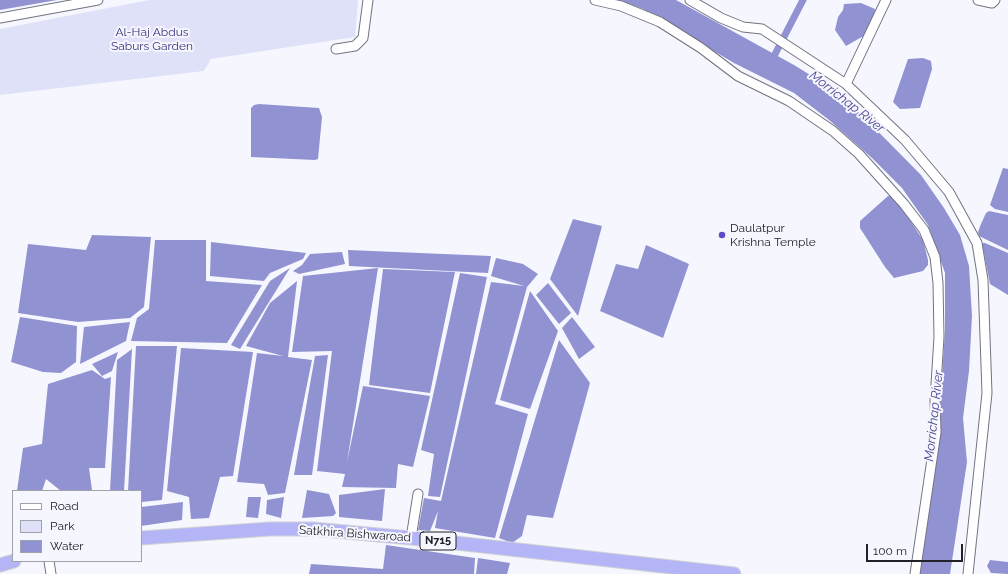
<!DOCTYPE html>
<style>
body{margin:0}
#map{position:relative;width:1008px;height:574px;overflow:hidden;background:#f6f7fe;font-family:Raleway,sans-serif}
canvas{display:block}
.legend{position:absolute;left:12px;top:490px;width:130px;height:72px;box-sizing:border-box;background:#f6f7fe;border:1px solid #a1a2a8;margin:0;padding:5px 7px;list-style:none;font-size:12px;color:#212228}
.legend li{display:flex;align-items:center;gap:8px;height:20px}
.legend b{width:20px;border:1px solid #a1a2a8}
.scale{position:absolute;left:866px;top:544px;width:97px;height:18px;box-sizing:border-box;border:2px solid #212228;border-top:0;padding-left:5px;font-size:12px;line-height:14px;white-space:nowrap;color:#212228;-webkit-text-stroke:3px #f6f7fe;paint-order:stroke}
</style>
<div id="map">
<canvas width="1008" height="574"></canvas>
<ul class="legend">
<li><b style="height:5px;background:#fff"></b>Road</li>
<li><b style="height:11px;background:#dfe1f8"></b>Park</li>
<li><b style="height:11px;background:#9192d2"></b>Water</li>
</ul>
<div class="scale">100 m</div>
</div>
<script>
const context = document.querySelector('canvas').getContext('2d');
context.lineJoin = 'round';
function fill(path, color) {
  context.fillStyle = color;
  context.fill(path, 'evenodd');
}
function toPath(rows) {
  const path = new Path2D();
  for (const r of rows) {
    path.moveTo(r[0], r[1]);
    for (let i = 2; i < r.length; i += 2) path.lineTo(r[i], r[i + 1]);
  }
  return path;
}
function stroke(path, color, width, dash) {
  context.strokeStyle = color;
  context.lineWidth = width;
  context.lineCap = dash ? 'butt' : 'round';
  context.setLineDash(dash || []);
  context.stroke(path);
}
function drawText(font, color, halo, rows, align = 'center') {
  context.font = font + ' Raleway,sans-serif';
  context.lineWidth = 4;
  context.setLineDash([]);
  context.textBaseline = 'middle';
  context.strokeStyle = halo;
  context.fillStyle = color;
  for (const [text, x, y, turn = 0] of rows) {
    context.save();
    context.translate(x, y);
    context.rotate((+turn || 0) * Math.PI / 180);
    context.textAlign = isNaN(turn) ? turn : align;
    if (halo) context.strokeText(text, 0, 0);
    context.fillText(text, 0, 0);
    context.restore();
  }
}
fill(toPath([
 [149,0,358,0,355,37,211,59,204,71,0,95,0,29]
]), '#dfe1f8');
fill(toPath([
 [0,0,57,0,0,10],
 [618,0,676,0,794,65,841,94,921,175,944,208,960,235,969,266,972,316,969,371,963,418,967,462,950,574,920,574,938,437,945,330,945,273,928,225,902,188,872,158,829,120,794,93,734,63,643,9],
 [861,3,875,9,874,20,867,34,846,46,835,30,838,17,843,10,844,4],
 [923,58,931,61,932,69,920,108,900,109,893,102,908,59],
 [259,104,319,108,322,117,318,159,315,160,251,157,251,108,254,105],
 [1003,168,1008,169,1008,212,995,209,990,205],
 [888,196,892,196,897,200,923,240,928,260,928,265,923,271,894,278,885,267,860,228,860,221],
 [989,211,1008,215,1008,250,979,236,978,232,981,224,986,213],
 [573,219,602,226,578,316,550,279],
 [92,235,151,237,144,307,130,318,78,322,18,313,28,244,86,250],
 [155,240,206,240,206,281,262,285,227,343,131,341,137,318,149,309],
 [211,242,306,253,303,259,270,273,264,281,210,276],
 [982,243,985,243,1008,253,1008,295,990,284],
 [646,245,689,264,663,338,600,311,616,264,638,269],
 [348,250,491,256,488,273,349,266],
 [342,252,345,264,299,274,293,271,302,265,310,254],
 [496,258,523,264,538,274,527,287,495,404,528,414,495,538,435,528,438,511,430,531,418,530,424,498,441,501,491,282,524,286,491,276],
 [290,268,240,349,231,345,270,281],
 [378,268,347,462,363,386,430,396,413,467,398,464,396,488,342,487,345,474,317,471,332,351,292,352,303,276],
 [383,269,455,272,430,393,369,385],
 [460,273,487,277,440,497,428,496,434,454,421,450],
 [297,281,288,357,312,360,285,493,268,495,264,484,237,482,257,353,283,356,246,346,270,303],
 [548,283,571,313,559,324,536,295],
 [530,291,558,331,530,409,500,400],
 [20,317,77,326,76,362,61,373,43,372,11,362],
 [572,317,595,347,579,359,562,328],
 [130,322,126,341,80,364,84,327],
 [559,340,590,383,553,518,527,515,522,536,512,543,499,538],
 [136,346,177,346,162,500,141,502,141,491,128,491],
 [181,348,253,352,233,476,220,477,209,518,191,519,189,497,167,491],
 [132,349,124,491,110,491,117,360],
 [118,352,112,371,102,376,92,364],
 [328,355,312,475,294,475,315,356],
 [92,370,105,379,111,377,105,468,89,468,92,490,61,491,46,479,42,491,17,491,23,448,42,444,48,384],
 [385,489,382,521,339,517,339,495],
 [307,490,329,494,336,513,333,516,302,518],
 [248,497,261,497,258,518,246,517],
 [284,497,281,518,266,514,267,500],
 [183,502,182,520,141,526,141,507],
 [386,545,475,558,474,574,309,574,311,564,383,569],
 [478,558,510,563,507,574,476,574],
 [990,560,1008,562,1008,574,991,573,987,566]
]), '#9192d2');
stroke(toPath([
 [771,62,803,0]
]), '#9192d2', 7);
const minor = toPath([
 [595,0,621,6,660,22,701,48,738,76,789,101,833,131,859,154,904,204,924,230,935,257,938,283,939,337,935,400,936,432,915,574],
 [690,0,721,18,743,27,762,29,846,84,905,140,949,192,977,243,983,280,987,393,968,574],
 [978,0,992,3,995,0],
 [0,18,98,0],
 [336,49,355,46,363,38,368,0],
 [846,84,886,0],
 [411,538,418,494],
 [49,561,51,574]
]);
const highway = toPath([
 [141,538,270,529,313,529,411,538,734,574],
 [0,565,14,561]
]);
stroke(minor, '#727382', 11);
stroke(highway, '#d3d3d4', 15);
stroke(minor, '#fff', 9);
stroke(highway, '#b4b5f7', 13);
for (const [x, y, r, color] of [
 [722,235,4,"#5a4dc5"]
]) {
  const dot = new Path2D();
  dot.arc(x, y, r, 0, 2 * Math.PI);
  context.fillStyle = color;
  context.fill(dot);
  stroke(dot, '#f6f7fe', 1.5);
}
for (const [x, y, w] of [
 [438,541,36]
]) {
  const box = new Path2D();
  box.roundRect(x - w / 2, y - 9, w, 18, 3);
  context.fillStyle = '#f6f7fe';
  context.fill(box);
  stroke(box, '#212228', 1);
}
drawText('bold 11px', '#212228', null, [
 ["N715",438,541]
]);
drawText('12px', '#38307c', '#f6f7fe', [
 ["Al-Haj Abdus",152,32],
 ["Saburs Garden",152,46]
]);
drawText('12px', '#212228', '#f6f7fe', [
 ["Daulatpur",730,228],
 ["Krishna Temple",730,242]
], 'left');
drawText('12px', '#212228', '#f6f7fe', [
 ["Satkhira Bishwaroad",355,534,4]
]);
drawText('italic 13px', '#4c4796', '#f6f7fe', [
 ["Morrichap River",847,102,38],
 ["Morrichap River",934,416,-84]
]);
</script>
